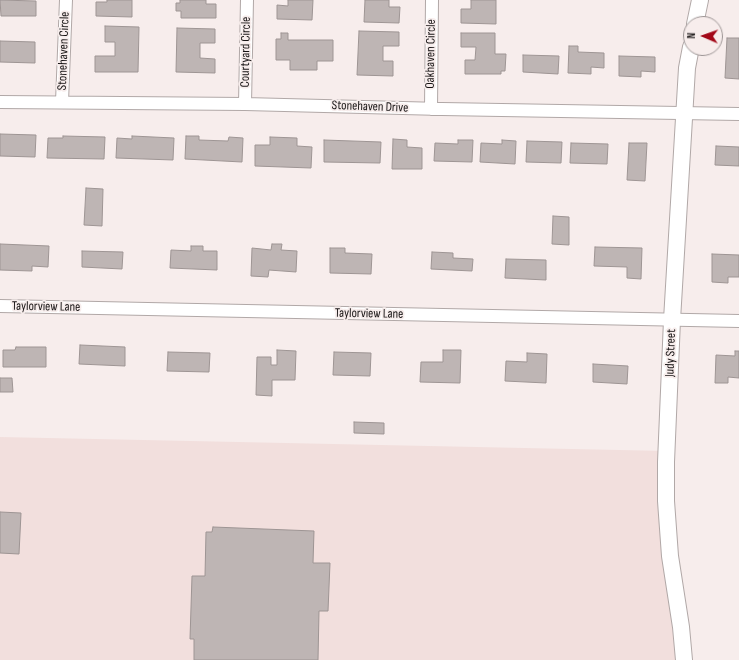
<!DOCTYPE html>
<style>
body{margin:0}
#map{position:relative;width:739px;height:660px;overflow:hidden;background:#f7edec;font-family:"Sofia Sans Condensed",sans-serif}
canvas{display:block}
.north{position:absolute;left:683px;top:16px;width:40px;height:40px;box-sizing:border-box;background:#f7edec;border:1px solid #9d9595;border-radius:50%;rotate:272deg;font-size:11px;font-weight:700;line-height:16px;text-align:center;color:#151212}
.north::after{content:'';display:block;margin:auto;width:14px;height:18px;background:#a30818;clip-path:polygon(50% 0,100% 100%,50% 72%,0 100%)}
</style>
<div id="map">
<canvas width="739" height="660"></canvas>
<div class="north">N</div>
</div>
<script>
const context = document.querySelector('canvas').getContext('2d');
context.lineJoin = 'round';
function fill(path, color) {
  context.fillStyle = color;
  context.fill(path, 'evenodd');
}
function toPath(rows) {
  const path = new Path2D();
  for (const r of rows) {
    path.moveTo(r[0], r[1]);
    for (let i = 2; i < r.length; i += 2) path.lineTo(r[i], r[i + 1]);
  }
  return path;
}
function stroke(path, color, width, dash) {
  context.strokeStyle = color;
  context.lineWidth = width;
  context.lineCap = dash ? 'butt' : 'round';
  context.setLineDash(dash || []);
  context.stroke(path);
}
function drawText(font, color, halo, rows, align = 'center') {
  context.font = font + ' "Sofia Sans Condensed",sans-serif';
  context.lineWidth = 3.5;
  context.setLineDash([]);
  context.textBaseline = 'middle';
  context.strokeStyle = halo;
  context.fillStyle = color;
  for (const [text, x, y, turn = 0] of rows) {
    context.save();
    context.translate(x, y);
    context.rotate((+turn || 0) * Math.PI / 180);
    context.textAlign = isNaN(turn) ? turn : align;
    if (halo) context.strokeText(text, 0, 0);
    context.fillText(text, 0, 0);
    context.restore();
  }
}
fill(toPath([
 [0,437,667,451,684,660,0,660]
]), '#f2dfdd');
const building = toPath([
 [0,0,36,1,36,16,1,16,0,0],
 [107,0,132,0,132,17,96,16,96,2,107,2,107,0],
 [180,0,206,0,206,4,216,4,216,18,181,18,181,11,176,11,176,3,180,3,180,0],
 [288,0,313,0,312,20,277,19,277,5,288,6,288,0],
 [365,0,389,0,389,7,400,7,399,23,364,22,365,0],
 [471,0,496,0,496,24,461,23,461,9,471,9,471,0],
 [105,26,139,27,138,72,95,72,95,56,115,56,115,42,105,42,105,26],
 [177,28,215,29,215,43,200,43,200,58,215,59,215,73,176,72,177,28],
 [359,31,399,32,399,46,383,46,383,61,393,61,393,76,357,75,359,31],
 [281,33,288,33,288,40,333,40,333,61,317,61,317,70,290,70,290,60,276,60,276,39,281,39,281,33],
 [461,33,495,33,495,54,506,54,505,71,501,71,501,74,465,74,465,60,475,60,476,47,461,47,461,33],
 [727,38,739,38,739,79,725,78,727,38],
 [0,41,35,42,35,63,0,62,0,41],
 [569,46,578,46,578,52,604,53,604,68,591,67,591,74,568,73,569,46],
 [523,55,559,56,558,74,523,72,523,55],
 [619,56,655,57,655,72,641,71,641,77,619,76,619,56],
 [0,134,36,135,35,157,0,156,0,134],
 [63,136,105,137,104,159,47,158,48,138,63,138,63,136],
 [132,136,174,138,173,160,116,158,117,138,132,139,132,136],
 [186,136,199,136,199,140,228,141,229,137,243,138,242,162,185,159,186,136],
 [270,137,297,138,297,146,312,147,311,168,255,166,255,145,270,145,270,137],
 [393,139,407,140,407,147,422,148,422,169,392,169,393,139],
 [324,140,381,142,380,163,324,162,324,140],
 [458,140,473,140,472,162,434,161,435,143,458,144,458,140],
 [502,140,516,141,515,164,480,162,481,143,502,144,502,140],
 [527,141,562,142,561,163,526,162,527,141],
 [571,143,608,144,607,164,570,163,571,143],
 [629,143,647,143,645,181,627,180,629,143],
 [716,146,739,147,739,166,715,165,716,146],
 [86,188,103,189,102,226,84,225,86,188],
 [553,216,569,217,569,245,552,244,553,216],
 [0,244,49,246,48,267,32,266,32,271,0,270,0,244],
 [272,244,282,244,281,250,297,251,296,272,269,270,268,277,251,276,252,248,271,250,272,244],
 [191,246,203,246,203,251,217,251,217,270,170,268,171,250,191,251,191,246],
 [595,247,642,248,641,279,627,278,627,267,594,266,595,247],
 [330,248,345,248,345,253,372,254,371,274,330,273,330,248],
 [82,251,123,252,122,269,82,267,82,251],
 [432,252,453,253,453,258,473,259,472,271,431,269,432,252],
 [712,254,739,255,739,277,728,277,728,283,712,282,712,254],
 [506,259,546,260,546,280,505,278,506,259],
 [80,345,125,347,125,366,79,364,80,345],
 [16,347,46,347,46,367,3,367,3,350,15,350,16,347],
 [277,350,296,351,295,380,272,380,272,396,256,395,257,357,271,357,271,365,277,365,277,350],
 [443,350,461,350,460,383,420,382,421,362,443,362,443,350],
 [735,351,739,351,739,378,728,377,728,383,715,383,716,355,735,356,735,351],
 [168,352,210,353,209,372,167,371,168,352],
 [334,352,371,353,370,376,333,375,334,352],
 [527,353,547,354,546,383,505,381,506,361,527,362,527,353],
 [593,364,628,366,627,384,593,382,593,364],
 [0,378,12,378,13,392,0,392,0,378],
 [354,422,384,423,384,434,354,433,354,422],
 [0,512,21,513,19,554,0,553,0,512],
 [213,527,314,531,313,563,330,563,328,611,319,611,318,660,194,660,194,639,190,639,192,576,205,576,206,532,212,532,213,527]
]);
fill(building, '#beb5b4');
stroke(building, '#9e9594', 1);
const street = toPath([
 [0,102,245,104,442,109,739,114],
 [62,102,66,0],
 [245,104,247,0],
 [431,109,432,0],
 [0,306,739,321]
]);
const secondary = toPath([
 [695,24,700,0],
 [684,660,681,627,670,556,666,501,666,462,672,320,687,68,691,47]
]);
stroke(street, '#b1a8a7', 14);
stroke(secondary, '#b1a8a7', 18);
stroke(street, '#fff', 12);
stroke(secondary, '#fff', 16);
drawText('13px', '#151212', '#f7edec', [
 ["Stonehaven Circle",64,51,-88],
 ["Courtyard Circle",246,52,-89],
 ["Oakhaven Circle",431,54,-89],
 ["Stonehaven Drive",370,107,2],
 ["Taylorview Lane",46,307,1],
 ["Taylorview Lane",369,314,1],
 ["Judy Street",671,353,-88]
]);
</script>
